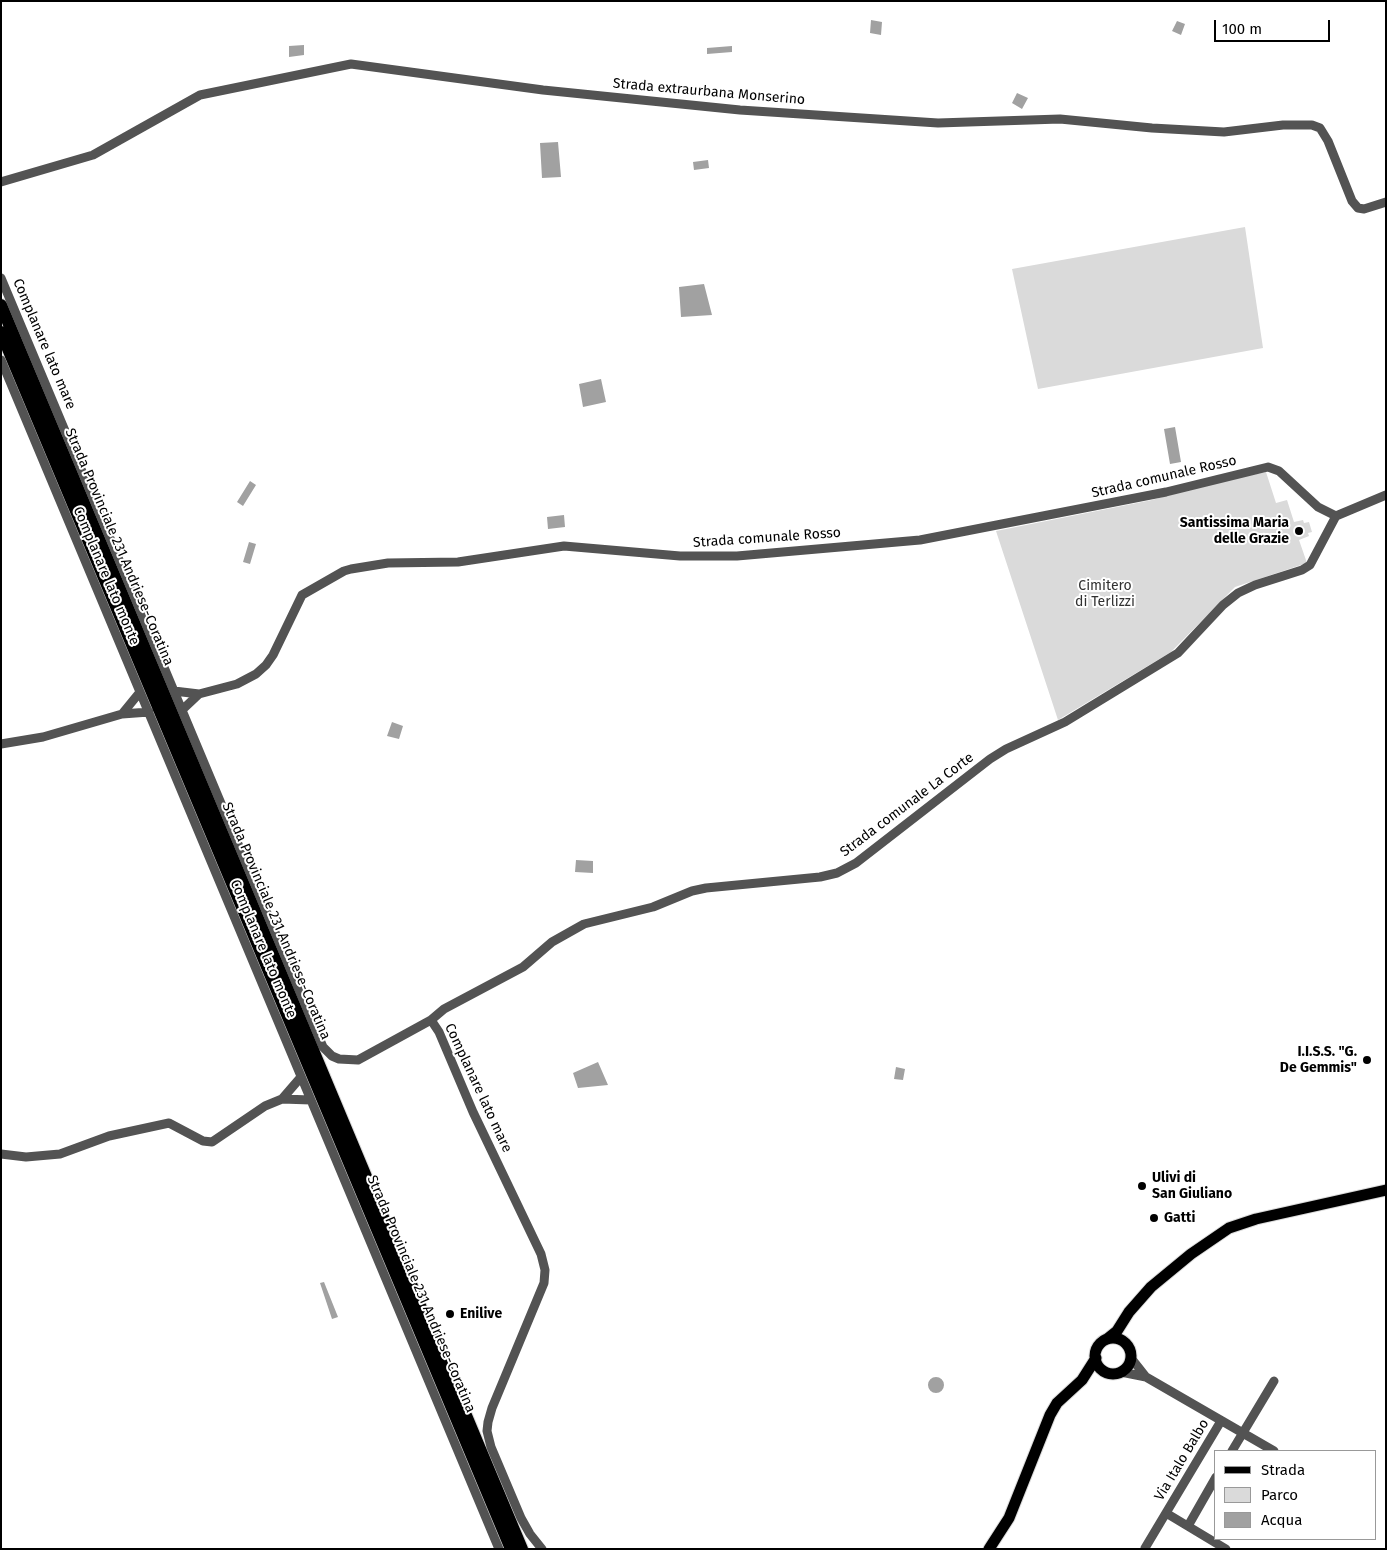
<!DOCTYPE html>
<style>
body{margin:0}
#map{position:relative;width:1387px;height:1550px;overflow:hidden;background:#fff;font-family:"Fira Sans",sans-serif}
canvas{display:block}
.frame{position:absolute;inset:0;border:2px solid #000;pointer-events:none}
.legend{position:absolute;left:1214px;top:1450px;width:162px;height:90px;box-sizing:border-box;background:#fff;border:1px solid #999;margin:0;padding:6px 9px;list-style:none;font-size:15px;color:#000}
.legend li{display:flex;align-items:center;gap:10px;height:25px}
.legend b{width:25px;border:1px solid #999}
.scale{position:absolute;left:1214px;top:20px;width:116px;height:22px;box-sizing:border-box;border:2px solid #000;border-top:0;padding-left:6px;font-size:15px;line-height:18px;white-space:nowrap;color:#000;-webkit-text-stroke:4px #fff;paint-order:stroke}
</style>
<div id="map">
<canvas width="1387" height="1550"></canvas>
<div class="frame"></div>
<ul class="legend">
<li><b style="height:6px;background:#000"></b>Strada</li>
<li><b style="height:14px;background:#dadada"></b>Parco</li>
<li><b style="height:14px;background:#a1a1a1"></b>Acqua</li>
</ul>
<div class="scale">100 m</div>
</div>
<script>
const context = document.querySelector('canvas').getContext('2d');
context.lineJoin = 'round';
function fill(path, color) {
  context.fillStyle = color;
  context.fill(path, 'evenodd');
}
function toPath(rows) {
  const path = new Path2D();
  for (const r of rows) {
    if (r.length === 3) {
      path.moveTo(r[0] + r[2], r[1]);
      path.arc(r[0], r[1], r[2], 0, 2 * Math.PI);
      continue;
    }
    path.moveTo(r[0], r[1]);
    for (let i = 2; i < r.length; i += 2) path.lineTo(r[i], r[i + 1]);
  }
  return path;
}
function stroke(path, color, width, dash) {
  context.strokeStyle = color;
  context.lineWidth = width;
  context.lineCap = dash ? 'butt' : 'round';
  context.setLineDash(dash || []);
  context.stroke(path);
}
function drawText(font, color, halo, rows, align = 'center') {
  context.font = font + ' "Fira Sans",sans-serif';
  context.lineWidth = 4;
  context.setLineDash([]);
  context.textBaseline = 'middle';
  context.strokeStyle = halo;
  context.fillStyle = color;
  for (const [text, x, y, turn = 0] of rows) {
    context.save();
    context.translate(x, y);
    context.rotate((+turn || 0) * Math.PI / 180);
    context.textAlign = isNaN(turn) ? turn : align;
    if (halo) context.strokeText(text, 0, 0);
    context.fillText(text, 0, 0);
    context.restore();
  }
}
fill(toPath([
 [1245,227,1263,348,1038,389,1012,269],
 [1266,472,1276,503,1287,500,1294,522,1303,520,1304,523,1309,522,1312,532,1308,533,1309,536,1299,540,1307,563,1235,587,1171,652,1058,720,996,531,1152,500,1208,484]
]), '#dadada');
fill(toPath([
 [871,20,882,22,881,35,870,33],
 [1177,21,1185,24,1181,35,1172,31],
 [304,45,304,55,289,57,289,46],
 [732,46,732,52,707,54,707,48],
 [1017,93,1028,98,1022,109,1012,103],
 [558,142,561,177,542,178,540,143],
 [708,160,709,168,694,170,693,162],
 [704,284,712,315,681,317,679,287],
 [601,379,606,402,583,407,579,384],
 [1175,427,1181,462,1170,464,1164,429],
 [250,481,256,485,243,506,237,502],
 [564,515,565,527,548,529,547,517],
 [249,542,256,544,250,564,243,562],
 [392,722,403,726,399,739,387,736],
 [576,860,593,861,593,873,575,872],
 [598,1062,608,1085,578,1088,573,1073],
 [896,1067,905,1069,903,1080,894,1079],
 [324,1282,338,1317,332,1319,320,1283],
 [936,1385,8]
]), '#a1a1a1');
const major = toPath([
 [1113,1356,18],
 [1107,1339,1117,1331,1129,1312,1151,1287,1191,1254,1229,1228,1256,1219,1386,1190],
 [989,1549,1009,1518,1050,1415,1057,1403,1082,1380,1096,1358]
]);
const highway = toPath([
 [1,305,522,1549],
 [1,332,511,1549]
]);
stroke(major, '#dbdbdb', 13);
stroke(highway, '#dbdbdb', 14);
stroke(toPath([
 [1,182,93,155,200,95,351,64,543,90,740,110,938,123,1060,119,1152,128,1224,132,1283,125,1312,125,1320,128,1328,141,1352,201,1358,208,1364,209,1386,202],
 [1,278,323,1047,332,1056,339,1059,358,1060,431,1020,439,1032,473,1112,541,1254,545,1270,544,1283,492,1408,488,1422,487,1431,491,1447,521,1518,530,1534,542,1549],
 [1,360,499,1549],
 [1336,516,1386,495],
 [174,691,199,694,237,684,256,674,266,665,273,655,302,595,344,571,351,569,388,563,458,562,564,546,680,556,737,556,920,540,1166,492,1268,467,1279,471,1318,507,1336,516],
 [182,710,199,694],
 [122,714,140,692],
 [1,744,43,737,122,714,149,712],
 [431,1020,444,1009,523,967,552,942,584,924,653,907,692,891,706,888,820,877,837,873,856,863,990,759,1006,749,1065,722,1178,653,1223,605,1238,593,1255,585,1302,570,1310,565,1336,516],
 [282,1099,301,1077],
 [1,1154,26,1157,60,1154,109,1136,169,1123,203,1141,212,1142,265,1106,282,1099,311,1100],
 [1131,1358,1146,1377],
 [1121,1372,1146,1377,1274,1451],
 [1232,1451,1274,1381],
 [1166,1513,1226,1549],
 [1188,1526,1216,1477],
 [1145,1548,1221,1421]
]), '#535353', 9);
stroke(major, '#000', 11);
stroke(highway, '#000', 12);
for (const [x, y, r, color] of [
 [1299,531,5,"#000"],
 [1367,1060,5,"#000"],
 [1142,1186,5,"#000"],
 [1154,1218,5,"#000"],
 [450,1314,5,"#000"]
]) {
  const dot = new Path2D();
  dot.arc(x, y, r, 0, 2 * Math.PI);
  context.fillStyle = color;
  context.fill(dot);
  stroke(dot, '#fff', 2);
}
drawText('14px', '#000', '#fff', [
 ["Strada extraurbana Monserino",709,92,5],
 ["Complanare lato mare",44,344,67],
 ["Strada comunale Rosso",1164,477,-13],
 ["Strada comunale Rosso",767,538,-4],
 ["Strada Provinciale 231 Andriese-Coratina",119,547,67],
 ["Complanare lato monte",106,576,67],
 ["Strada comunale La Corte",907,805,-37],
 ["Strada Provinciale 231 Andriese-Coratina",276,921,67],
 ["Complanare lato monte",263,949,67],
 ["Complanare lato mare",478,1088,65],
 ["Strada Provinciale 231 Andriese-Coratina",421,1294,67],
 ["Via Italo Balbo",1182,1460,-59]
]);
drawText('bold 14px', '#000', '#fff', [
 ["Santissima Maria",1289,523,"right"],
 ["delle Grazie",1289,539,"right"],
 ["I.I.S.S. \"G.",1357,1052,"right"],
 ["De Gemmis\"",1357,1068,"right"],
 ["Ulivi di",1152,1178],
 ["San Giuliano",1152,1194],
 ["Gatti",1164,1218],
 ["Enilive",460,1314]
], 'left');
drawText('14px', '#313131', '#fff', [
 ["Cimitero",1105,586],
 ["di Terlizzi",1105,602]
]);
</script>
